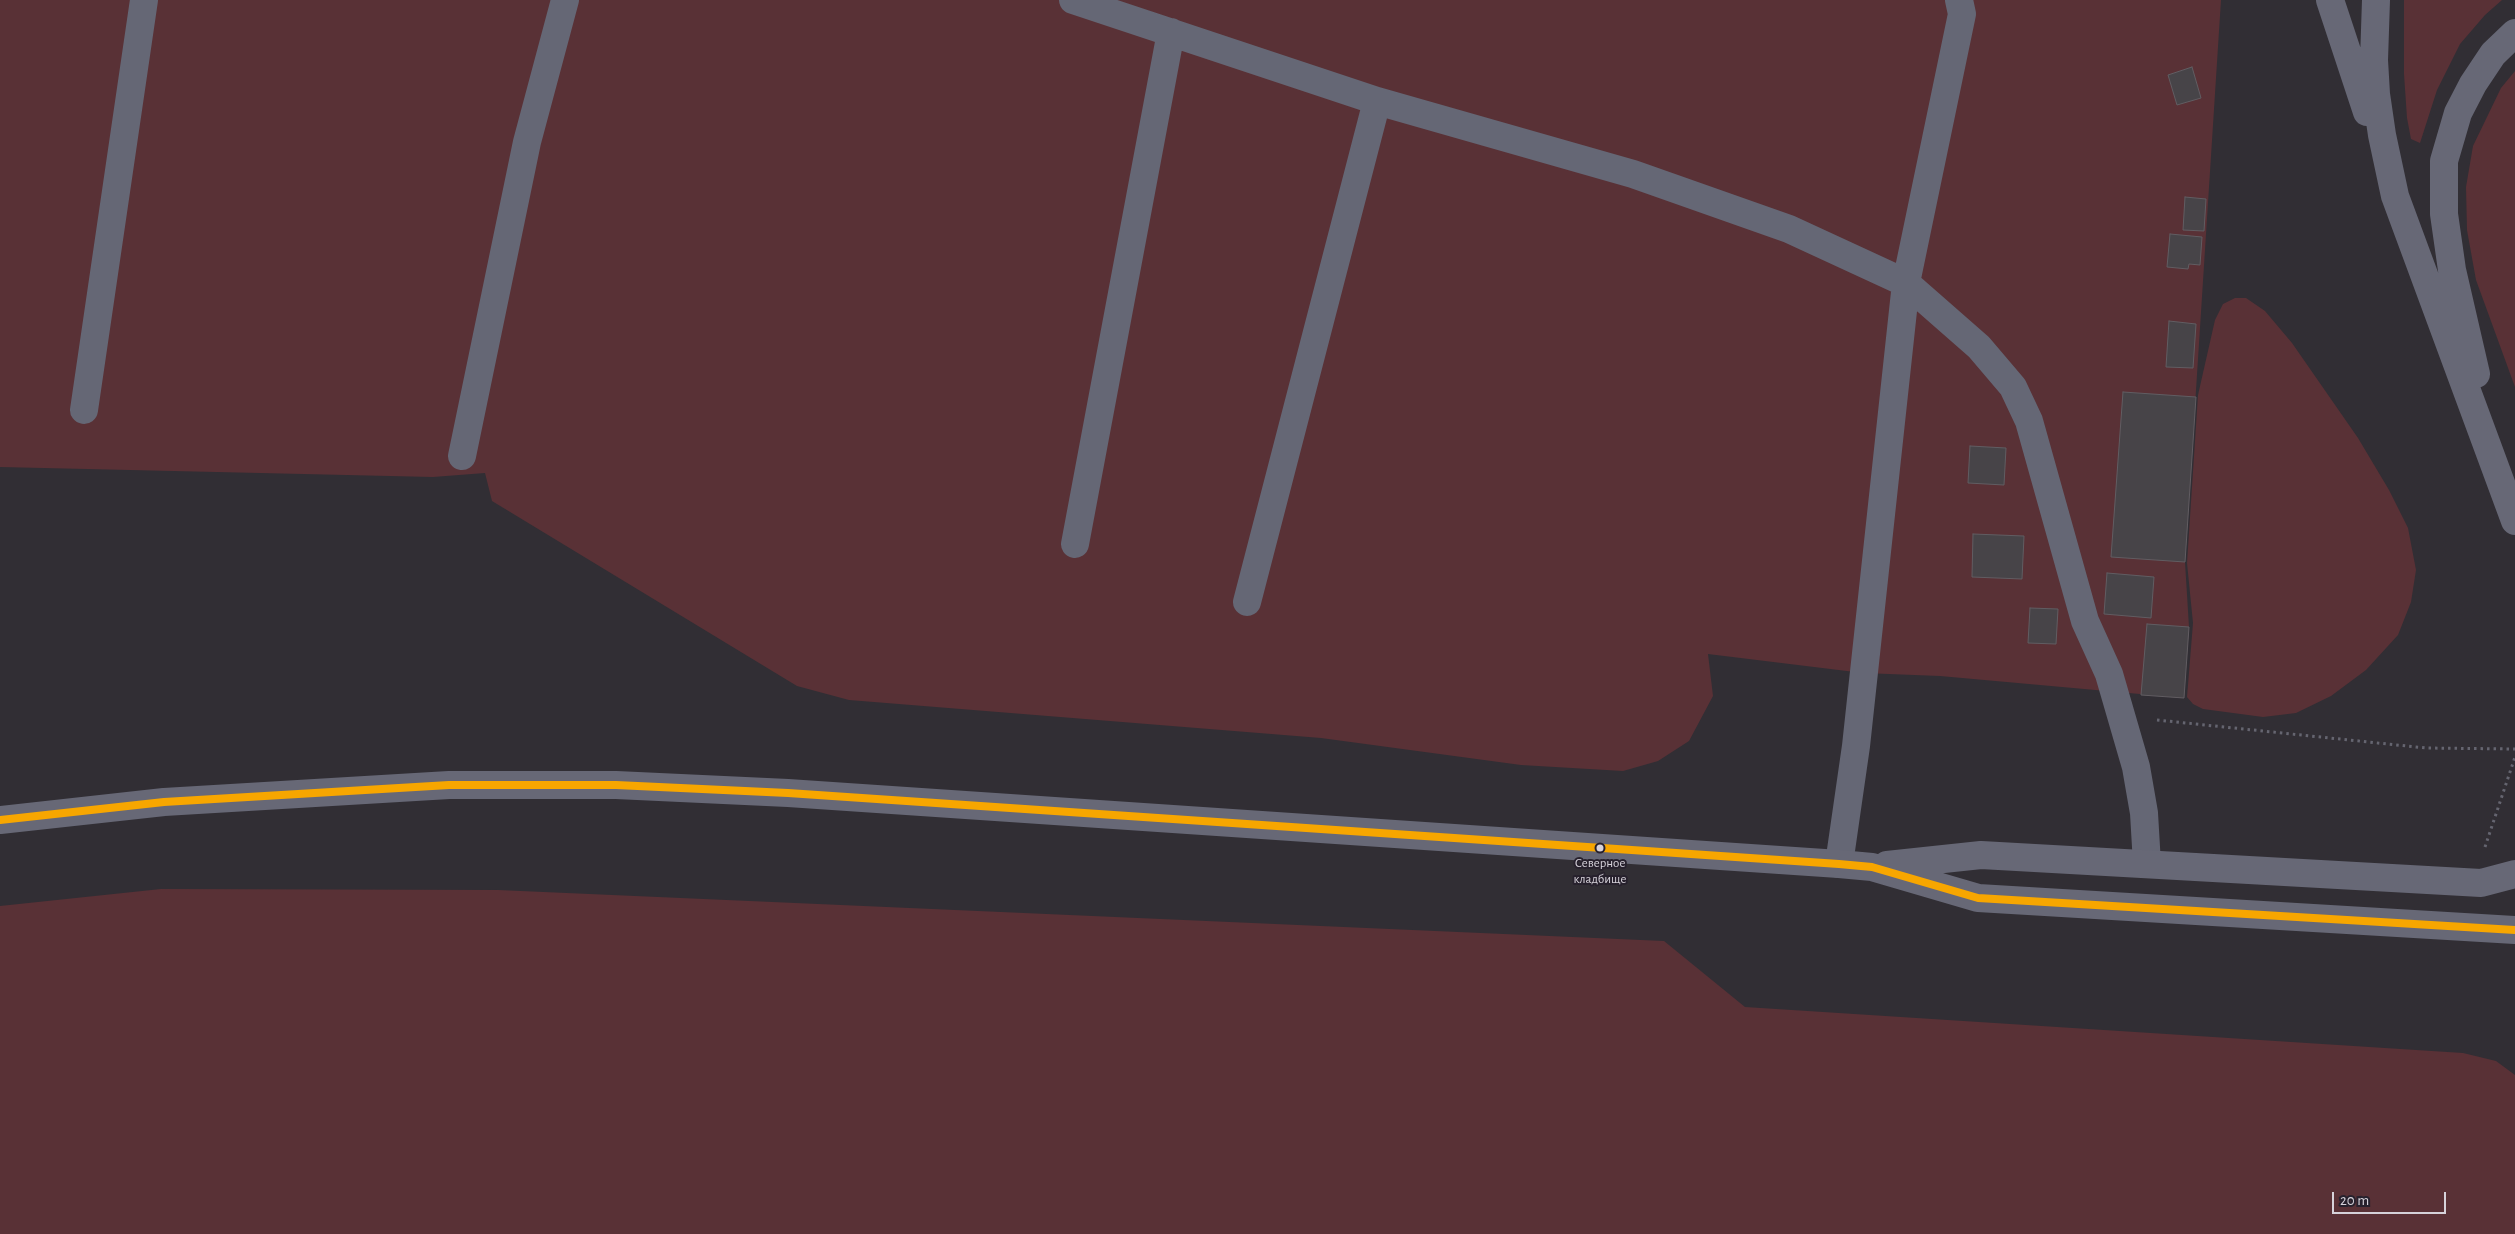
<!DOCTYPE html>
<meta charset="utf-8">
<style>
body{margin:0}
#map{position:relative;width:2515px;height:1234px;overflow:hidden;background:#312e34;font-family:"Alegreya Sans",sans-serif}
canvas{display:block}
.scale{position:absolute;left:2332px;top:1192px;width:114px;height:22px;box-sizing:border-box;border:2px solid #d6d2da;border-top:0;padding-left:6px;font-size:15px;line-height:18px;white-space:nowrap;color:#d6d2da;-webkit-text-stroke:4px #27212d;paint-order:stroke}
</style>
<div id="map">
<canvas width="2515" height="1234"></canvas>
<div class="scale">20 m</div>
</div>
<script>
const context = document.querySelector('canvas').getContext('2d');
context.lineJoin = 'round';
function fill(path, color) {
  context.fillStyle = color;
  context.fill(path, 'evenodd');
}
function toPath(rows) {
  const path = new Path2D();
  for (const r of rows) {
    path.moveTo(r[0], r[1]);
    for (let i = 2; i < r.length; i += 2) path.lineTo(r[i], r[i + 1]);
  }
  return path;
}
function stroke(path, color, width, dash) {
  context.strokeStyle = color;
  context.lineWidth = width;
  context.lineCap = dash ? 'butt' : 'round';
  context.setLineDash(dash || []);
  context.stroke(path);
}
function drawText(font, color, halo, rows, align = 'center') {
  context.font = font + ' "Alegreya Sans",sans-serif';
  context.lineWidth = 4;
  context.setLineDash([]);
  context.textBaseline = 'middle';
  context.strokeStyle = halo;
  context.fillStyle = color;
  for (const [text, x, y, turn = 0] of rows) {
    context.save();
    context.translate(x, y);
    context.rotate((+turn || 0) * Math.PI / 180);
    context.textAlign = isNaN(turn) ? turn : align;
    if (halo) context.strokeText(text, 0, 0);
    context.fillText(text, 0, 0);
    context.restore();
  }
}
fill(toPath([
 [0,0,2221,0,2185,562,2189,627,2184,698,1940,676,1863,673,1708,654,1713,696,1689,741,1658,761,1623,771,1521,765,1321,738,849,700,797,686,492,501,485,473,433,477,0,467],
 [2404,0,2502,0,2485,15,2460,44,2437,90,2420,143,2411,139,2407,118,2404,74],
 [2515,71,2515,387,2476,280,2467,230,2466,187,2473,146,2501,88],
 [2235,298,2246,298,2265,311,2292,343,2358,438,2389,490,2408,528,2416,570,2411,602,2398,635,2366,670,2331,696,2296,713,2263,717,2203,709,2193,704,2187,697,2193,623,2187,563,2198,395,2215,320,2223,304],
 [161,889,498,890,1664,941,1745,1007,2463,1053,2496,1061,2515,1075,2515,1234,0,1234,0,906]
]), '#593136');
const building = toPath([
 [2192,67,2201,98,2177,105,2168,75,2192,67],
 [2185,197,2206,199,2204,231,2183,230,2185,197],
 [2170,234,2202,237,2200,265,2189,264,2188,269,2167,267,2170,234],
 [2169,321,2196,324,2193,368,2166,367,2169,321],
 [2123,392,2196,397,2185,562,2111,557,2123,392],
 [1970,446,2006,448,2004,485,1968,483,1970,446],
 [1973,534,2024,536,2022,579,1972,577,1973,534],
 [2107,573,2154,577,2151,618,2104,614,2107,573],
 [2030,608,2058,609,2056,644,2028,643,2030,608],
 [2147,624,2189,627,2184,698,2141,695,2147,624]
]);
fill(building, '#474448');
stroke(building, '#615d62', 1);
stroke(toPath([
 [2157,720,2426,748,2515,749],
 [2485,847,2515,757]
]), '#656570', 3, [2.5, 4]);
stroke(toPath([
 [1073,0,1377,101,1633,174,1789,229,1906,283,1856,746,1839,864],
 [1959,0,1962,14,1906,283,1979,347,2013,387,2029,421,2085,621,2109,674,2136,767,2144,813,2147,864],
 [84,410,144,0],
 [462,456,527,142,565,0],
 [1075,544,1171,32],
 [1247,602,1377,101]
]), '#656775', 28);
stroke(toPath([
 [2330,0,2367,112],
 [2376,0,2374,60,2376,94,2382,135,2395,196,2515,521],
 [2476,374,2452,270,2444,214,2444,161,2458,113,2473,84,2493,54,2515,33],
 [0,820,164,802,449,785,616,785,788,793,1839,864,1872,867,1978,898,2515,930],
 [1887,865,1981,855,2481,883,2515,874]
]), '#676876', 28);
stroke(toPath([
 [0,820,164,802,449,785,616,785,788,793,1839,864,1872,867,1978,898,2515,930]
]), '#f7a600', 8);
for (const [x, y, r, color] of [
 [1600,848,4.5,"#d6d2da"]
]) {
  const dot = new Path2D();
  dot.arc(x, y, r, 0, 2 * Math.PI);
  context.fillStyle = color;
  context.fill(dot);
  stroke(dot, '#27212d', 2);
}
drawText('13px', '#d6d2da', '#27212d', [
 ["Северное",1600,863],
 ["кладбище",1600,879]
]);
</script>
